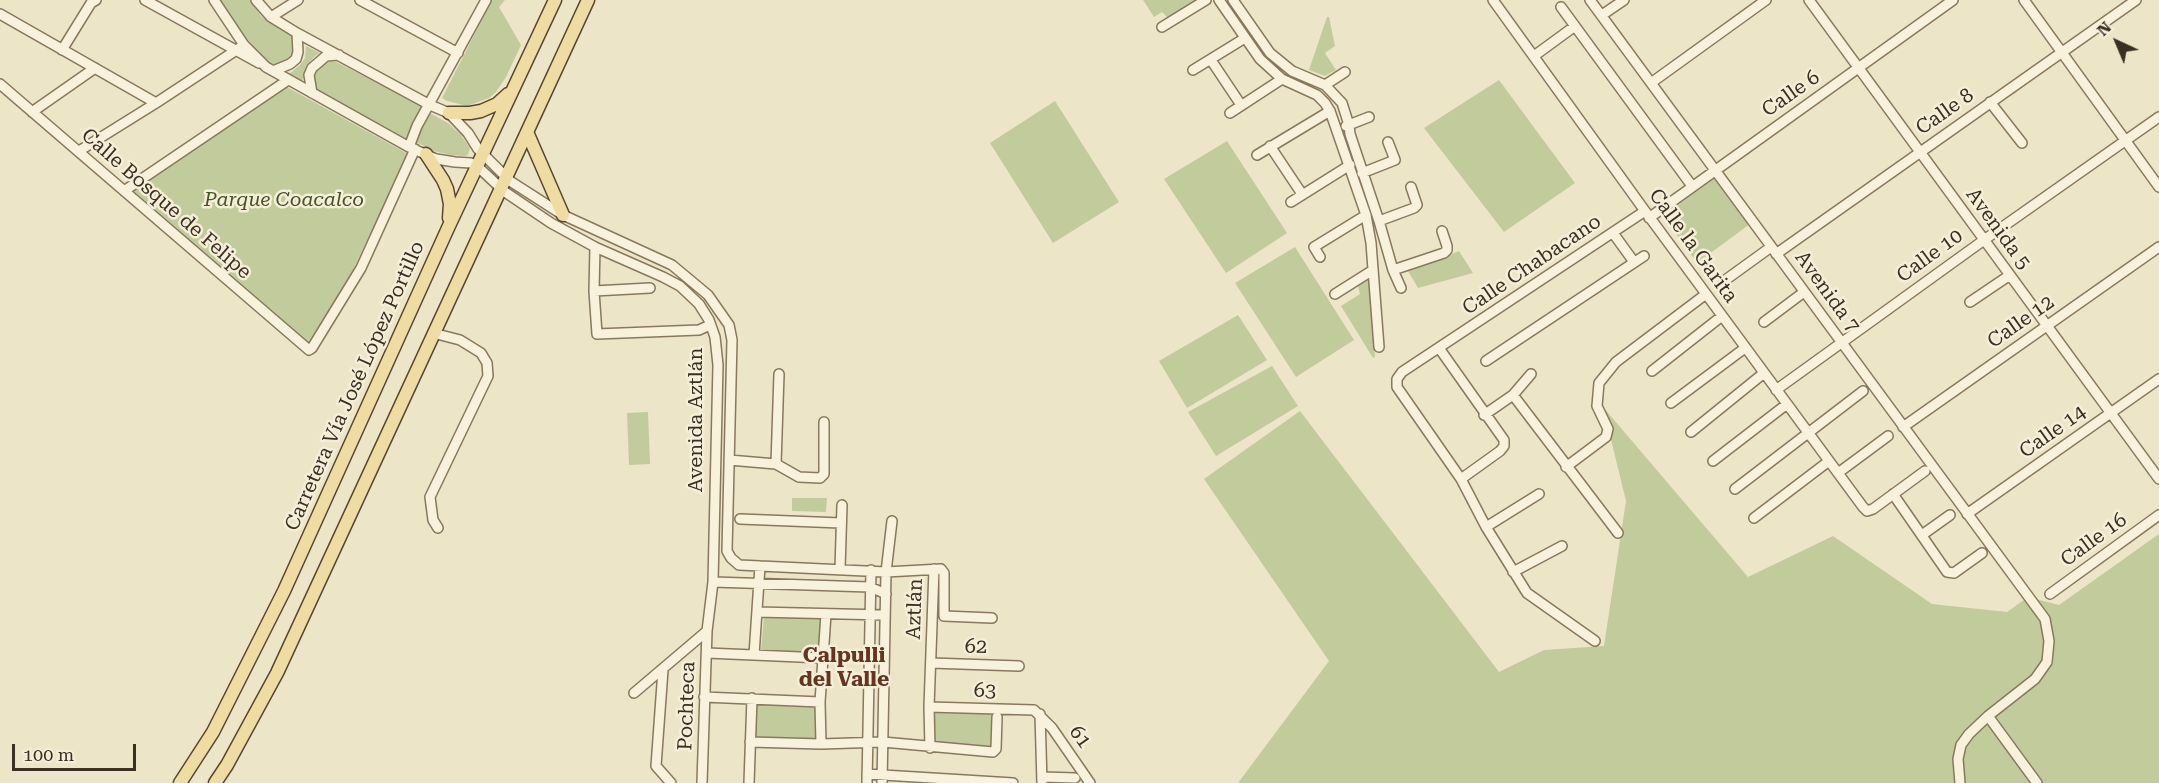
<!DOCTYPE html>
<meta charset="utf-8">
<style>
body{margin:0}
#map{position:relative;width:2159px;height:783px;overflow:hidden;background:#ede5c8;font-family:"Roboto Serif",serif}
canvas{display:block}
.north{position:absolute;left:2087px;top:12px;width:60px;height:60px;-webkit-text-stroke:4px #f5eed8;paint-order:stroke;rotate:316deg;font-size:16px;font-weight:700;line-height:24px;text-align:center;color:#3a2f21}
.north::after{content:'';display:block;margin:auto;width:21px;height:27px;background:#3a2f21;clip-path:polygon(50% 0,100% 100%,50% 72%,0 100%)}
.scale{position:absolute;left:12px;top:744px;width:124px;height:27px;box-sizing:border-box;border:3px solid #3a2f21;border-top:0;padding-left:8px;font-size:18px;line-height:21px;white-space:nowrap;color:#3a2f21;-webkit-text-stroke:4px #f5eed8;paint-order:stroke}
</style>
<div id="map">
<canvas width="2159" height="783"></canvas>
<div class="north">N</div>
<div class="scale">100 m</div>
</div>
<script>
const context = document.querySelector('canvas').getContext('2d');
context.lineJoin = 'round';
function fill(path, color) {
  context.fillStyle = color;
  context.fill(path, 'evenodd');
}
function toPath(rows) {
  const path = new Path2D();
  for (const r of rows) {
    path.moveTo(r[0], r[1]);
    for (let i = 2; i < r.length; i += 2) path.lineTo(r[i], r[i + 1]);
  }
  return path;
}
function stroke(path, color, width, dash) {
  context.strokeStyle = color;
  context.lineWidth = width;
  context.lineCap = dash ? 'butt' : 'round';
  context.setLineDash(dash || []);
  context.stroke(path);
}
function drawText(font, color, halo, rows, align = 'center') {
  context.font = font + ' "Roboto Serif",serif';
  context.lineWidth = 5;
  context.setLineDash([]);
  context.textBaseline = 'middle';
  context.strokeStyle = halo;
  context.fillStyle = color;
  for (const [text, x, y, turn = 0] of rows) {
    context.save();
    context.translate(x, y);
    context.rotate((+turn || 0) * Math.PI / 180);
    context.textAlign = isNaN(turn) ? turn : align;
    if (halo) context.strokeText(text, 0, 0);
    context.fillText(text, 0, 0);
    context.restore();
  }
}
fill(toPath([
 [218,0,250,0,261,16,291,34,295,41,293,57,278,66,270,65,247,42],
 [492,0,505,0,499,7,521,45,506,77,496,92,489,98,467,106,447,101,442,98],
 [1143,0,1198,0,1169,19,1162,12,1154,17],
 [1327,17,1329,17,1335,46,1325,53,1336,70,1325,76,1309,70],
 [306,46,320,53,315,56,306,66,302,82,289,74,301,64,305,58],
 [329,62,336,62,425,107,407,139,318,91,314,85,313,76,316,69,323,63],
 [1499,80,1575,183,1504,232,1424,128],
 [287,87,408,154,350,276,308,343,133,191],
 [1055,101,1119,202,1053,243,990,143],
 [428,112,448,123,461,135,470,148,468,155,465,156,450,155,434,151,414,141],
 [1227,141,1287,233,1226,273,1164,179],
 [1716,177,1750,224,1697,263,1663,216],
 [1295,247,1354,340,1296,377,1235,283],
 [1459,251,1473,273,1418,288,1408,271],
 [1369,278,1375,357,1373,358,1341,306,1360,294,1358,286],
 [1238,315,1267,360,1187,408,1159,361],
 [1272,366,1298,406,1216,456,1188,412],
 [1603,407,1748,577,1833,536,1932,604,2007,612,2028,597,2059,605,2159,534,2159,783,1238,783,1329,661,1204,479,1300,411,1499,672,1544,650,1604,646,1626,501],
 [648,412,650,464,629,465,627,413],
 [792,498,827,498,826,512,792,511],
 [764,617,821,619,819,652,761,650],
 [756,705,816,707,815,739,755,738],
 [935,713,993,714,992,746,934,743]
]), '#c2cb9c');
const minor = toPath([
 [145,0,259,63],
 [214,0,244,45,266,67,409,147,436,159,455,162,471,163,477,166,505,192,551,223,595,247,663,277,680,286,699,304,709,320,715,337,718,365,713,582,707,631,702,783],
 [256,0,271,17,297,33,430,105,449,113,468,133,478,149,510,181,563,215,672,265,708,295,729,325,732,340,727,551,731,558,739,565,886,572,941,569,944,573,944,616,992,618],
 [360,0,458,53],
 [1219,0,1260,59,1282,79,1317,95,1325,103,1330,111,1366,215,1371,243,1379,347],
 [1233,0,1270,53,1292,71,1325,85,1342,103,1349,125,1350,134,1379,221,1393,270,1401,288],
 [1493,0,1645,211,1863,507,1867,511,1873,509,1925,471],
 [1590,0,2045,619,2049,641,2047,662,2035,679,1988,716,1969,734,1961,745,1958,759,1960,783],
 [1809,0,2159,479],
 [2024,0,2159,187],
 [1561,7,1692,186],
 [0,14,156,103],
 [1602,15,1624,0],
 [271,17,298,0],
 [1162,27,1206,0],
 [62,50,91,3,96,0],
 [1534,56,1575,26],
 [1211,60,1241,105],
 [1193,70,1245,38],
 [273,71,290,64,296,59,298,52,297,33],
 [1651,83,1766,0],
 [0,84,309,350,312,348,361,268,415,149],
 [1325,85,1345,72],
 [312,93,309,75,312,68,326,56,339,55],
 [1990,102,2022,143],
 [32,112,95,68],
 [1230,113,1282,79],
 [1346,126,1369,117],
 [1270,146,1302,194],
 [409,147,417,126,486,0],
 [79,151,156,103,244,45],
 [1257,155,1330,111],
 [1362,173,1395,160,1388,142],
 [124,191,288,80],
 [1291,202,1350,165],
 [1649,218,1953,0],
 [1379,221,1414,208,1417,205,1411,187],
 [1613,233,1634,262],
 [595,247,594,291,597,334,699,330,710,325],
 [1776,254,2136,0],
 [1320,257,1314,247,1366,215],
 [1393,270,1444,253,1447,250,1447,246,1442,231],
 [1724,281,1771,247],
 [594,291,650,288],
 [1335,294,1373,270],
 [1970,302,2010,275],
 [1764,322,1804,292],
 [433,333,460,340,481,353,487,363,488,376,430,497,433,520,438,528],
 [1439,348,1504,440,1504,446,1500,451,1461,479],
 [1486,361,1644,256],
 [1652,371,1722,316],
 [1776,390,1984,240,2159,117],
 [1513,395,1618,533],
 [1671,403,1745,348],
 [1484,415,1513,395,1531,374],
 [1903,427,2159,247],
 [1691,432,1764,373],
 [729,460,776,464,799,477,820,478,824,474,824,422],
 [1713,461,1787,404],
 [776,464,779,374],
 [1566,467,1606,437,1608,429,1597,406,1599,383,1616,362,1706,294],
 [1838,473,1888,436],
 [1735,489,1863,391],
 [1893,494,1947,572,1954,573,1982,553],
 [1967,514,2159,379],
 [1754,518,1829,461],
 [740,519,841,523],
 [1486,527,1539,494],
 [1922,535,1950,515],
 [840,569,842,505],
 [1513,572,1562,546],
 [713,582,870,587,886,594],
 [2050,594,2159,515],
 [757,612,885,615],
 [1595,641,1527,593,1486,527,1461,479,1397,387,1397,379,1402,372,1645,211],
 [707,653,823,658],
 [754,655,760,566],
 [931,663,1019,666],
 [663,670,656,766,671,783],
 [634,693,707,631],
 [704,697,820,702],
 [929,707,1034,710,1052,728,1090,783],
 [1040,714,1042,783],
 [1988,716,2037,783],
 [750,742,821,744,883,742,993,752,996,749,997,717],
 [821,744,820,702,826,614],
 [930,748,929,707,934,569],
 [867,774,1013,783],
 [1043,777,1075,778],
 [749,783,752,698],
 [867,783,871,570],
 [882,783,886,572,892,521]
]);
const major = toPath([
 [449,113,470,113,481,111,497,104,508,94],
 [527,132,563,215],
 [426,154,443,180,447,189,450,204,449,218],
 [180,783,213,732,284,591,448,228,555,0],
 [215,783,227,765,277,673,588,0]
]);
stroke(minor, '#88785e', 12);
stroke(major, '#574632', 15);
stroke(minor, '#f8f2dc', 9);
stroke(major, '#eedca3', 12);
drawText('20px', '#3a2f21', '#f5eed8', [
 ["Calle 6",1791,94,-35],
 ["Calle 8",1945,112,-35],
 ["Calle Bosque de Felipe",166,204,41],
 ["Avenida 5",1998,229,54],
 ["Calle la Garita",1693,246,54],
 ["Calle 10",1930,256,-36],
 ["Calle Chabacano",1532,265,-34],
 ["Avenida 7",1827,292,54],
 ["Calle 12",2021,322,-35],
 ["Carretera Vía José López Portillo",355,386,-66],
 ["Avenida Aztlán",696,420,-90],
 ["Calle 14",2053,432,-35],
 ["Calle 16",2094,540,-36],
 ["Aztlán",915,609,-88],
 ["62",976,647,2],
 ["63",985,691,2],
 ["Pochteca",687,706,-88],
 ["61",1080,737,55]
]);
drawText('italic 20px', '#465528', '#f5eed8', [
 ["Parque Coacalco",284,200]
]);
drawText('bold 21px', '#643522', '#f5eed8', [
 ["Calpulli",844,656],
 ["del Valle",844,680]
]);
</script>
